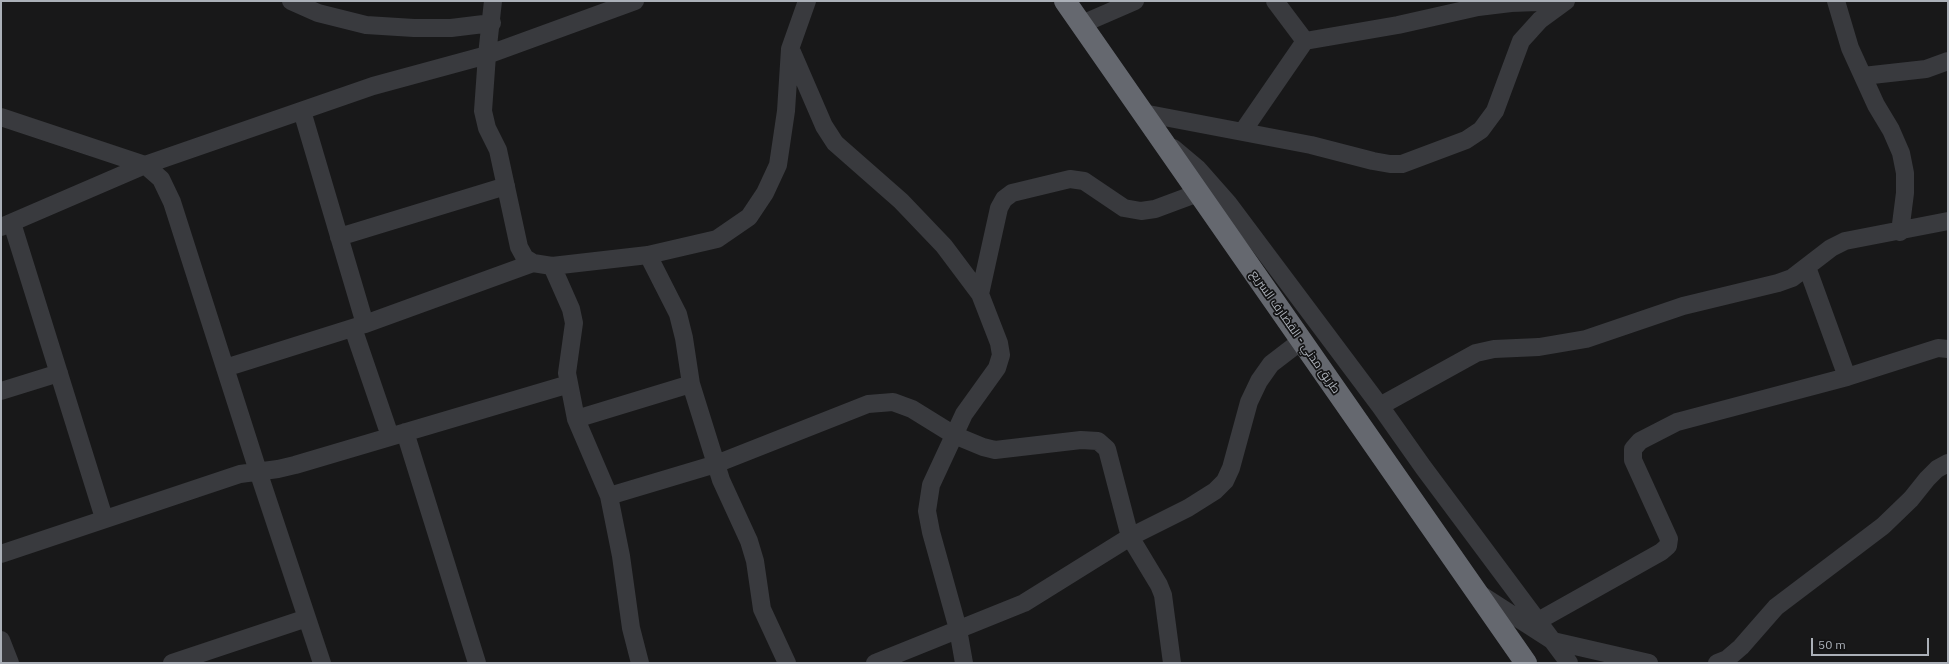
<!DOCTYPE html>
<meta charset="utf-8">
<style>
body{margin:0}
#map{position:relative;width:1949px;height:664px;overflow:hidden;background:#181819;font-family:"IBM Plex Sans",sans-serif}
canvas{display:block}
.frame{position:absolute;inset:0;border:2px solid #abb0b8;pointer-events:none}
.scale{position:absolute;left:1811px;top:638px;width:118px;height:18px;box-sizing:border-box;border:2px solid #abb0b8;border-top:0;padding-left:5px;font-size:12px;line-height:14px;white-space:nowrap;color:#abb0b8;-webkit-text-stroke:3px #131314;paint-order:stroke}
</style>
<div id="map">
<canvas width="1949" height="664"></canvas>
<div class="frame"></div>
<div class="scale">50 m</div>
</div>
<script>
const context = document.querySelector('canvas').getContext('2d');
context.lineJoin = 'round';
function toPath(rows) {
  const path = new Path2D();
  for (const r of rows) {
    path.moveTo(r[0], r[1]);
    for (let i = 2; i < r.length; i += 2) path.lineTo(r[i], r[i + 1]);
  }
  return path;
}
function stroke(path, color, width, dash) {
  context.strokeStyle = color;
  context.lineWidth = width;
  context.lineCap = dash ? 'butt' : 'round';
  context.setLineDash(dash || []);
  context.stroke(path);
}
function drawText(font, color, halo, rows, align = 'center') {
  context.font = font + ' "IBM Plex Sans",Cairo,sans-serif';
  context.lineWidth = 3.5;
  context.setLineDash([]);
  context.textBaseline = 'middle';
  context.strokeStyle = halo;
  context.fillStyle = color;
  for (const [text, x, y, turn = 0] of rows) {
    context.save();
    context.translate(x, y);
    context.rotate((+turn || 0) * Math.PI / 180);
    context.textAlign = isNaN(turn) ? turn : align;
    if (halo) context.strokeText(text, 0, 0);
    context.fillText(text, 0, 0);
    context.restore();
  }
}
stroke(toPath([
 [291,1,318,13,366,25,414,28,451,28,492,23],
 [493,1,487,55,483,111,487,128,498,150,519,247,525,258,533,263,552,266,648,255,717,239,749,217,765,193,778,165,786,111,790,49,807,1],
 [1275,1,1305,41],
 [1836,1,1850,48,1876,105,1891,130,1901,153,1905,173,1905,193,1900,232],
 [1082,24,1135,1],
 [792,52,824,126,835,143,901,201,944,246,980,294,999,343,1001,355,997,368,964,414,931,485,927,511,931,532,958,629,964,663],
 [1863,76,1926,69,1948,61],
 [302,111,365,324],
 [1143,113,1311,145,1373,161,1390,164,1402,164,1466,140,1481,130,1495,111,1521,41,1540,20,1566,1],
 [1,117,145,165,161,179,172,202,258,471,322,663],
 [1243,131,1305,41,1398,25,1478,7,1511,3,1565,1],
 [1173,148,1198,169,1228,203,1380,406,1423,467,1569,663],
 [12,223,104,518],
 [1,227,145,165,373,86,487,55,635,1],
 [339,237,506,186],
 [648,255,678,314,684,338,691,384,721,480,749,541,755,561,762,609,787,663],
 [552,266,571,309,574,323,567,373,576,419,609,496,621,556,631,628,640,663],
 [1807,267,1847,377],
 [980,294,999,208,1004,199,1012,193,1070,179,1084,181,1124,208,1141,211,1155,209,1198,193],
 [353,328,390,436],
 [225,368,365,324,533,263],
 [1,391,59,373],
 [1380,406,1476,353,1494,349,1539,347,1586,339,1683,306,1778,283,1792,278,1831,248,1845,241,1948,221],
 [576,419,691,384],
 [405,432,477,663],
 [609,496,716,464,868,404,893,402,912,409,954,435,983,447,995,450,1081,440,1098,441,1107,449,1130,537,1159,585,1163,595,1172,663],
 [1,554,240,474,278,469,295,465,569,384],
 [1480,594,1553,641,1649,663],
 [1538,621,1661,552,1668,546,1669,539,1633,460,1633,449,1640,441,1677,422,1847,377,1938,348,1948,349],
 [1,640,10,663],
 [172,663,307,618],
 [875,663,1024,603,1130,537,1188,508,1215,491,1225,481,1231,468,1249,402,1259,381,1271,364,1301,341],
 [1717,663,1727,659,1741,647,1776,607,1883,526,1911,499,1927,479,1937,469,1948,463]
]), '#393a3e', 18);
stroke(toPath([
 [1065,1,1526,663]
]), '#65686f', 22);
drawText('12px', '#abb0b8', '#131314', [
 ["طريق مدني - القضارف السريع",1295,332,55]
]);
</script>
